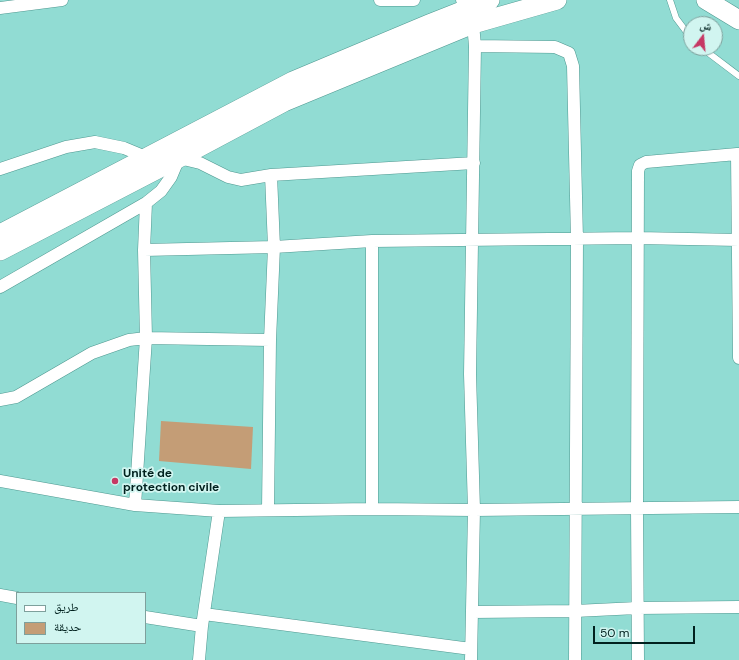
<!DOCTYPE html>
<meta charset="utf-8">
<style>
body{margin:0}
#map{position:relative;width:739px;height:660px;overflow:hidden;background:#91dcd3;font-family:"DM Sans","Noto Naskh Arabic",sans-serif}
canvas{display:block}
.legend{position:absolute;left:16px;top:592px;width:130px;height:52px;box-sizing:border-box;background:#d1f5f0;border:1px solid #7ea09c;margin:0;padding:5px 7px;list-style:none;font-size:12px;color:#01211e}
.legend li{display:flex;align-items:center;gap:8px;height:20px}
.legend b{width:20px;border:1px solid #7ea09c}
.north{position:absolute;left:683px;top:16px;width:40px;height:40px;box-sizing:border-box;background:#d1f5f0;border:1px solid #7ea09c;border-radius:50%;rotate:16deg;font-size:11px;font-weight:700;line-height:16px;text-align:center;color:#01211e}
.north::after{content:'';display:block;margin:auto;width:14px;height:18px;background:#c63864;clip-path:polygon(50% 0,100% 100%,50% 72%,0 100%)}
.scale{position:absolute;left:593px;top:626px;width:102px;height:18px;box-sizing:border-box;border:2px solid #01211e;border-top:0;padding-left:5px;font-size:12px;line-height:14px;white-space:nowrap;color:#01211e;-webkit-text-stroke:3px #d1f5f0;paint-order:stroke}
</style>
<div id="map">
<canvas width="739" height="660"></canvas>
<ul class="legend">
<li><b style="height:5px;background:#fff"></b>طريق</li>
<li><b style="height:11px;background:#c49d76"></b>حديقة</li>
</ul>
<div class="north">ش</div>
<div class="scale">50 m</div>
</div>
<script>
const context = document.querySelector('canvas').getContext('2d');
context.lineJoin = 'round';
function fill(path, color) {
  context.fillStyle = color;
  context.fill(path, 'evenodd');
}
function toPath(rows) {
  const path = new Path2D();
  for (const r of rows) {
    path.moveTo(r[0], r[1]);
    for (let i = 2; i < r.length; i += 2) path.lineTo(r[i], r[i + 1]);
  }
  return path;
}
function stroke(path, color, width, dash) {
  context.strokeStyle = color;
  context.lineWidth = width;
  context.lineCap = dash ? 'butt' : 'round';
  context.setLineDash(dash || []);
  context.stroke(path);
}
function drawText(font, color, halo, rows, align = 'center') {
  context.font = font + ' "DM Sans",sans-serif';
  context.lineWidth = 3.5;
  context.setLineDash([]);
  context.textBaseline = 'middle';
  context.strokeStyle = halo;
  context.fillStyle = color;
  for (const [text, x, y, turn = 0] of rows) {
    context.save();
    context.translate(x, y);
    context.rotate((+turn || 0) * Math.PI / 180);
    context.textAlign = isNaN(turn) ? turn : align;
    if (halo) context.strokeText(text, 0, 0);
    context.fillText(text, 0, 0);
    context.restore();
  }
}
fill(toPath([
 [161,421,253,427,251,469,159,461]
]), '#c49d76');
const lane = toPath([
 [670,0,676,18,691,38],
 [702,48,739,76]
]);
const street = toPath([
 [380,0,414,0],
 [462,0,468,8,473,24,475,46,470,374,474,510,471,660],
 [0,8,62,0],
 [475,46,555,47,569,53,573,66,577,240,575,660],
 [739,154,737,154,739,358],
 [0,169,66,147,95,142,124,148,148,158],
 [144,250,274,247,271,175],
 [0,287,146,203,161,191,171,177,179,158,200,163,228,177,241,180,271,175,474,163],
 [0,400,16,397,92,353,129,340,146,338,144,250,146,203],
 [0,481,135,505,219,511,372,509,474,510,739,507],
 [135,505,146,338,270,340],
 [372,509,372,241],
 [268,510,270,340,274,247,372,241,638,238,739,240],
 [0,595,17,598],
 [472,612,575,611,637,608,739,607],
 [204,614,471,649],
 [145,617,202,626],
 [199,660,202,626,219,511],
 [638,660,637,508,638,171,640,165,646,162,737,154,739,156]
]);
const primary = toPath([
 [706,0,739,20],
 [0,234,293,81,429,24,490,0],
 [0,251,179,158,284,102,473,24,557,0]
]);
stroke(lane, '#4e9890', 7);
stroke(street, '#4e9890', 13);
stroke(primary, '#4e9890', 20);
stroke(lane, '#fff', 6);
stroke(street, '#fff', 12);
stroke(primary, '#fff', 19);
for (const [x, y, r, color] of [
 [115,481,4,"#c63864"]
]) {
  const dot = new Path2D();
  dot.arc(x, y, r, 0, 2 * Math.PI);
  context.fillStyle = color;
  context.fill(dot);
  stroke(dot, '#d1f5f0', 1.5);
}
drawText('bold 12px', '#01211e', '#d1f5f0', [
 ["Unité de",123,474],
 ["protection civile",123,488]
], 'left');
</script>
